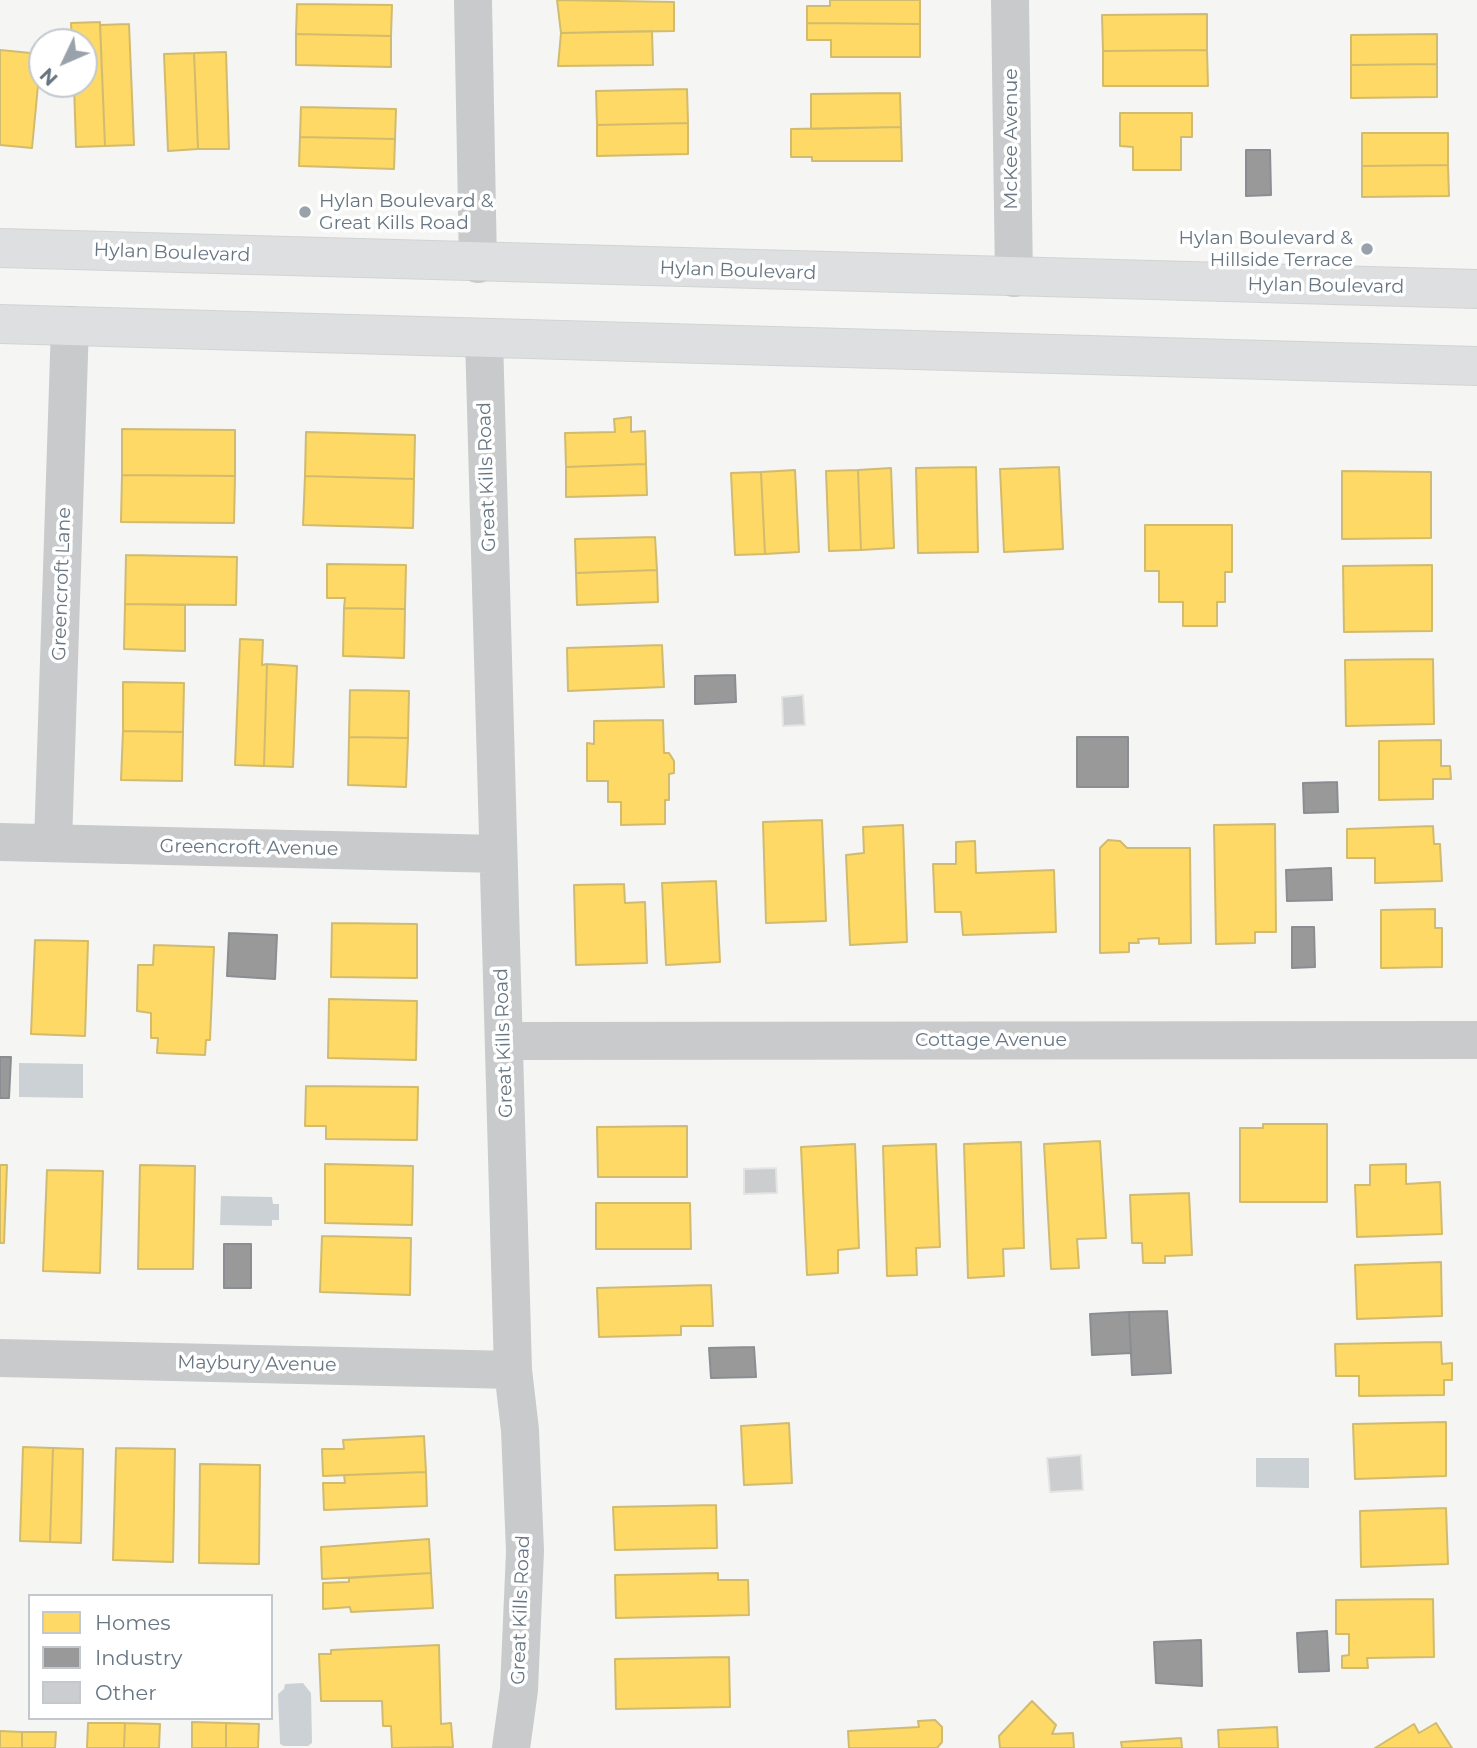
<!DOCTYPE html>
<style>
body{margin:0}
#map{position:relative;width:1477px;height:1748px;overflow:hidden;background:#f5f5f4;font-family:Montserrat,sans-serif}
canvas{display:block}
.legend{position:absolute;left:28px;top:1594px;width:245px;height:126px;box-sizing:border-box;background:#fff;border:2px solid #c2c8cd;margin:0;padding:9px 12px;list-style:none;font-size:21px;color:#677682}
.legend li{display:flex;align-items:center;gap:14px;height:35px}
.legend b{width:35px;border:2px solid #c2c8cd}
.north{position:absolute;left:28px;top:28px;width:70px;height:70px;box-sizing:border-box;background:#fff;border:2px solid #c2c8cd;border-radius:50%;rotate:226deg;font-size:19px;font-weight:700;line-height:28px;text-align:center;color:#677682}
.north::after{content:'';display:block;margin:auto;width:24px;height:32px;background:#99a2aa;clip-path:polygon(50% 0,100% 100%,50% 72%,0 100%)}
</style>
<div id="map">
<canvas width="1477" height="1748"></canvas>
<ul class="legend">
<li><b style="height:19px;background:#ffd966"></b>Homes</li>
<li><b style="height:19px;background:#999"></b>Industry</li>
<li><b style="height:19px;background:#cccdce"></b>Other</li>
</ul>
<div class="north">N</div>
</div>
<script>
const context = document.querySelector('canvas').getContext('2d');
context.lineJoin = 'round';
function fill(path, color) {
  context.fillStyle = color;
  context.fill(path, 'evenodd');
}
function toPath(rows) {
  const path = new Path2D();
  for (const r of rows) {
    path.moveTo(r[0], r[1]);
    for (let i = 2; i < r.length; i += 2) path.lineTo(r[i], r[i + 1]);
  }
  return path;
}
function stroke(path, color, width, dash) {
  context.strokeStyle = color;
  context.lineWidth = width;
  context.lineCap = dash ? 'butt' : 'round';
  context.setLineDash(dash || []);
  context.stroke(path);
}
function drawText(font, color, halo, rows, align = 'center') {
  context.font = font + ' Montserrat,sans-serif';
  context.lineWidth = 7;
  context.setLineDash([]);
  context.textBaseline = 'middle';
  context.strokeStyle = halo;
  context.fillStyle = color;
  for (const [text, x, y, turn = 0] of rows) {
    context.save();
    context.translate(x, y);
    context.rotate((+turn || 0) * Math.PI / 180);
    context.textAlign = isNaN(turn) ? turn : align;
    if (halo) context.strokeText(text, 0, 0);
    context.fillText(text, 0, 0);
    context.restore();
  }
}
fill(toPath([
 [19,1063,83,1064,83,1098,19,1097],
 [221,1196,272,1197,273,1204,279,1204,279,1220,272,1220,272,1226,220,1225],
 [1256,1458,1309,1458,1309,1488,1256,1487],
 [303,1683,311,1693,312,1743,308,1746,284,1746,280,1744,278,1694,284,1689,285,1684]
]), '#cbd1d4');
const homes = toPath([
 [557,0,674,2,674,31,561,33,557,0],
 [830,0,920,0,920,24,807,23,807,6,830,6,830,0],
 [297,4,392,5,391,36,296,34,297,4],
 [1207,14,1207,50,1103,51,1102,15,1207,14],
 [100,22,105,146,76,147,74,84,84,84,84,42,72,42,71,23,100,22],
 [807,23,920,24,920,57,831,57,831,40,807,40,807,23],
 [129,24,134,145,105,146,100,25,129,24],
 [652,31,653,65,558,66,561,33,652,31],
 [296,34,391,36,391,67,296,65,296,34],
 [1437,34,1437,64,1351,65,1351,35,1437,34],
 [0,50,41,54,32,148,0,145,0,50],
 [1207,50,1208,86,1103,86,1103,51,1207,50],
 [226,52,229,149,198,149,194,53,226,52],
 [194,53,198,149,168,151,164,54,194,53],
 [1437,64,1437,97,1351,98,1351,65,1437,64],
 [687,89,688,123,597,125,596,91,687,89],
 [900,93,901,127,811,129,811,94,900,93],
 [301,107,396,109,395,139,300,137,301,107],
 [1120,113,1192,113,1192,137,1181,137,1181,170,1133,170,1133,147,1120,146,1120,113],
 [688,123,688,154,597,156,597,125,688,123],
 [901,127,902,161,812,161,812,157,791,157,791,129,901,127],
 [1362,133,1448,133,1448,165,1362,166,1362,133],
 [300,137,395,139,394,169,299,166,300,137],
 [1448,165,1449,196,1362,197,1362,166,1448,165],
 [631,417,631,432,645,431,646,464,566,467,565,433,615,432,614,419,631,417],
 [122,429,235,430,235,476,122,475,122,429],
 [306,432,415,435,414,479,305,476,306,432],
 [646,464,647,495,566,497,566,467,646,464],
 [976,467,978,552,918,553,916,468,976,467],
 [1059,467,1063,549,1004,552,1000,469,1059,467],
 [891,468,894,548,861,550,858,470,891,468],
 [795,470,799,552,765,554,761,472,795,470],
 [858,470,861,550,829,551,826,471,858,470],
 [1342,471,1431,472,1431,538,1342,539,1342,471],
 [761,472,765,554,735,555,731,473,761,472],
 [122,475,235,476,234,523,121,522,122,475],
 [305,476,414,479,413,528,303,525,305,476],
 [1145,525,1232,525,1232,572,1225,572,1225,602,1217,602,1217,626,1183,626,1183,602,1159,602,1159,571,1145,571,1145,525],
 [655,537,657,570,576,573,575,539,655,537],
 [126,555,237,557,236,605,125,604,126,555],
 [327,564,406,565,405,609,344,608,345,598,327,598,327,564],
 [1432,565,1432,631,1344,632,1343,566,1432,565],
 [657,570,658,602,577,605,576,573,657,570],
 [125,604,185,605,185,651,124,649,125,604],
 [344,608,405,609,404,658,343,656,344,608],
 [240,639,263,640,262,665,267,664,264,766,235,765,240,639],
 [662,645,664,687,568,691,567,648,662,645],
 [1433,659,1434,724,1346,726,1345,660,1433,659],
 [267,664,297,666,293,767,264,766,267,664],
 [123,682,184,683,183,732,123,731,123,682],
 [350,690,409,691,408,738,349,737,350,690],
 [663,720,664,753,669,753,674,761,674,773,669,774,669,800,665,800,665,824,621,825,621,802,608,802,608,781,587,781,587,743,594,744,594,721,663,720],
 [123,731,183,732,182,781,121,780,123,731],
 [349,737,408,738,406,787,348,785,349,737],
 [1441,740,1441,766,1450,766,1451,779,1433,779,1433,799,1379,800,1379,741,1441,740],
 [822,820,826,921,766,923,763,822,822,820],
 [1275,824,1276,932,1255,932,1255,943,1216,944,1214,825,1275,824],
 [903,825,907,942,850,945,846,855,864,853,863,827,903,825],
 [1433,826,1434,844,1440,844,1442,881,1375,883,1375,858,1347,858,1347,829,1433,826],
 [1108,840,1120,841,1127,848,1190,848,1191,943,1159,944,1159,938,1138,939,1139,943,1129,943,1129,952,1100,953,1100,848,1108,840],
 [975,841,976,873,1054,870,1056,932,963,935,961,912,935,912,933,864,956,864,956,842,975,841],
 [716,881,720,962,666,965,662,883,716,881],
 [624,884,625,903,645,902,647,963,576,965,574,885,624,884],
 [1435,909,1435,928,1442,928,1442,967,1381,968,1381,910,1435,909],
 [332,923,417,924,417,978,331,977,332,923],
 [35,940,88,941,85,1036,31,1034,35,940],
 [154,945,214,947,210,1040,206,1040,205,1055,157,1053,158,1038,151,1038,151,1013,137,1011,138,965,153,965,154,945],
 [329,999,417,1001,416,1060,328,1058,329,999],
 [306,1086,418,1087,417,1140,326,1139,326,1126,305,1126,306,1086],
 [1263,1124,1327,1124,1327,1202,1240,1202,1240,1128,1263,1128,1263,1124],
 [687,1126,687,1177,598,1177,597,1127,687,1126],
 [1100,1141,1106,1238,1077,1239,1079,1268,1051,1269,1044,1144,1100,1141],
 [1021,1142,1024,1248,1003,1249,1004,1276,968,1278,964,1144,1021,1142],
 [855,1144,859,1248,838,1250,838,1273,807,1275,801,1147,855,1144],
 [936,1144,940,1247,916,1248,917,1275,887,1276,883,1146,936,1144],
 [325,1164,413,1166,412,1225,325,1223,325,1164],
 [1406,1164,1406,1184,1440,1182,1442,1234,1357,1237,1355,1185,1370,1185,1370,1165,1406,1164],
 [0,1165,7,1165,4,1243,0,1243,0,1165],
 [140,1165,195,1166,193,1269,138,1269,140,1165],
 [47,1170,103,1171,100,1273,43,1271,47,1170],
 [1189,1193,1192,1255,1165,1256,1165,1263,1143,1263,1142,1243,1132,1243,1130,1195,1189,1193],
 [596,1203,690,1203,691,1249,596,1249,596,1203],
 [322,1236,411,1238,410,1295,320,1292,322,1236],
 [1441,1262,1442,1316,1357,1319,1355,1265,1441,1262],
 [711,1285,713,1326,681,1326,681,1335,599,1337,597,1288,711,1285],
 [1441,1342,1442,1364,1452,1363,1452,1380,1444,1380,1444,1395,1359,1396,1359,1376,1336,1376,1335,1344,1441,1342],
 [1446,1422,1446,1476,1355,1479,1353,1424,1446,1422],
 [789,1423,792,1483,744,1485,741,1426,789,1423],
 [424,1436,426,1472,323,1476,322,1449,344,1449,343,1440,424,1436],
 [23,1447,53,1448,50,1542,20,1541,23,1447],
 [53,1448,83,1449,81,1543,50,1542,53,1448],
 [116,1448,175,1449,173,1562,113,1560,116,1448],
 [200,1464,260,1465,259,1564,199,1563,200,1464],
 [426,1472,427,1506,324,1510,323,1483,345,1483,344,1475,426,1472],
 [716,1505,717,1548,615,1550,613,1507,716,1505],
 [1446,1508,1448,1564,1361,1567,1360,1511,1446,1508],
 [429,1539,431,1573,322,1579,321,1547,429,1539],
 [431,1573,433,1608,351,1612,350,1607,323,1609,323,1583,349,1582,349,1578,431,1573],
 [718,1573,718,1580,748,1580,749,1615,616,1618,615,1575,718,1573],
 [1433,1599,1434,1657,1367,1658,1368,1668,1342,1668,1342,1656,1349,1655,1349,1634,1336,1634,1336,1600,1433,1599],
 [439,1645,441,1724,451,1723,453,1747,392,1748,391,1726,383,1726,382,1701,321,1701,319,1654,331,1654,331,1650,439,1645],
 [729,1657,730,1707,616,1709,615,1659,729,1657],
 [1032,1701,1056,1725,1052,1734,1073,1733,1074,1748,1000,1748,999,1736,1032,1701],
 [935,1720,942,1727,942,1742,937,1748,849,1748,848,1731,919,1727,918,1721,935,1720],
 [192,1722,226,1723,226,1748,192,1748,192,1722],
 [88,1723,125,1723,124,1748,87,1748,88,1723],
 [125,1723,160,1724,159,1748,124,1748,125,1723],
 [226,1723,259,1724,258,1748,226,1748,226,1723],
 [1436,1723,1452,1748,1375,1748,1414,1724,1419,1733,1436,1723],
 [1277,1727,1278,1748,1219,1748,1218,1730,1277,1727],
 [0,1731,22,1732,22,1748,0,1748,0,1731],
 [22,1732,56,1732,55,1748,22,1748,22,1732],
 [1181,1738,1182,1748,1122,1748,1121,1742,1181,1738]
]);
fill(homes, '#ffd966');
stroke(homes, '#d1bb6e', 2);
const industry = toPath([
 [1246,150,1270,150,1271,195,1246,196,1246,150],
 [735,675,736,702,695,704,695,676,735,675],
 [1077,737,1128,737,1128,787,1077,787,1077,737],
 [1337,782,1338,812,1304,813,1303,783,1337,782],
 [1331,868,1332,900,1287,901,1286,870,1331,868],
 [1292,927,1314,927,1315,967,1292,968,1292,927],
 [229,933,277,935,275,979,227,976,229,933],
 [0,1057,11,1057,9,1098,0,1098,0,1057],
 [224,1244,251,1244,251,1288,224,1288,224,1244],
 [1167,1311,1171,1373,1132,1375,1129,1312,1167,1311],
 [1129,1312,1131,1353,1092,1355,1090,1314,1129,1312],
 [754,1347,756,1377,711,1378,709,1348,754,1347],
 [1327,1631,1329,1671,1299,1672,1297,1633,1327,1631],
 [1201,1640,1202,1686,1156,1683,1154,1642,1201,1640]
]);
fill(industry, '#999');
stroke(industry, '#8a8e92', 2);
const building = toPath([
 [803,695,805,725,783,726,782,697,803,695],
 [776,1168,777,1193,744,1194,744,1169,776,1168],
 [1081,1455,1083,1490,1050,1492,1047,1458,1081,1455]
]);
fill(building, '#cccdce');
stroke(building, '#e4e4e4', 2);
const primary = toPath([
 [0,248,1477,289],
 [0,324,1477,366]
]);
stroke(primary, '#d2d3d3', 40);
stroke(toPath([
 [473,0,478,264],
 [1010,0,1014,278],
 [484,338,513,1370,520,1430,525,1551,519,1690,511,1748],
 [0,842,498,854],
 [53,843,70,325],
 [504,1041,1477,1040],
 [0,1358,513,1370]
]), '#c9cacb', 38);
stroke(primary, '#dedfe0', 38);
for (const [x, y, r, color] of [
 [305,212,7,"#99a2aa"],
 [1367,249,7,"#99a2aa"]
]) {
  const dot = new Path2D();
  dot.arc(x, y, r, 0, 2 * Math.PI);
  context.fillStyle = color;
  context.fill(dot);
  stroke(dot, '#fff', 2.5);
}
drawText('19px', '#677682', '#fff', [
 ["McKee Avenue",1011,139,-90],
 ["Hylan Boulevard",172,253,2],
 ["Hylan Boulevard",738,271,2],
 ["Hylan Boulevard",1326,286,1],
 ["Great Kills Road",487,477,-92],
 ["Greencroft Lane",62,584,-88],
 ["Greencroft Avenue",249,848,1],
 ["Cottage Avenue",991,1040],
 ["Great Kills Road",504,1043,-92],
 ["Maybury Avenue",257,1364,1],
 ["Great Kills Road",521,1610,-88]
]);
drawText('19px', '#677682', '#fff', [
 ["Hylan Boulevard &",319,201],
 ["Great Kills Road",319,223],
 ["Hylan Boulevard &",1353,238,"right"],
 ["Hillside Terrace",1353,260,"right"]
], 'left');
</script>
